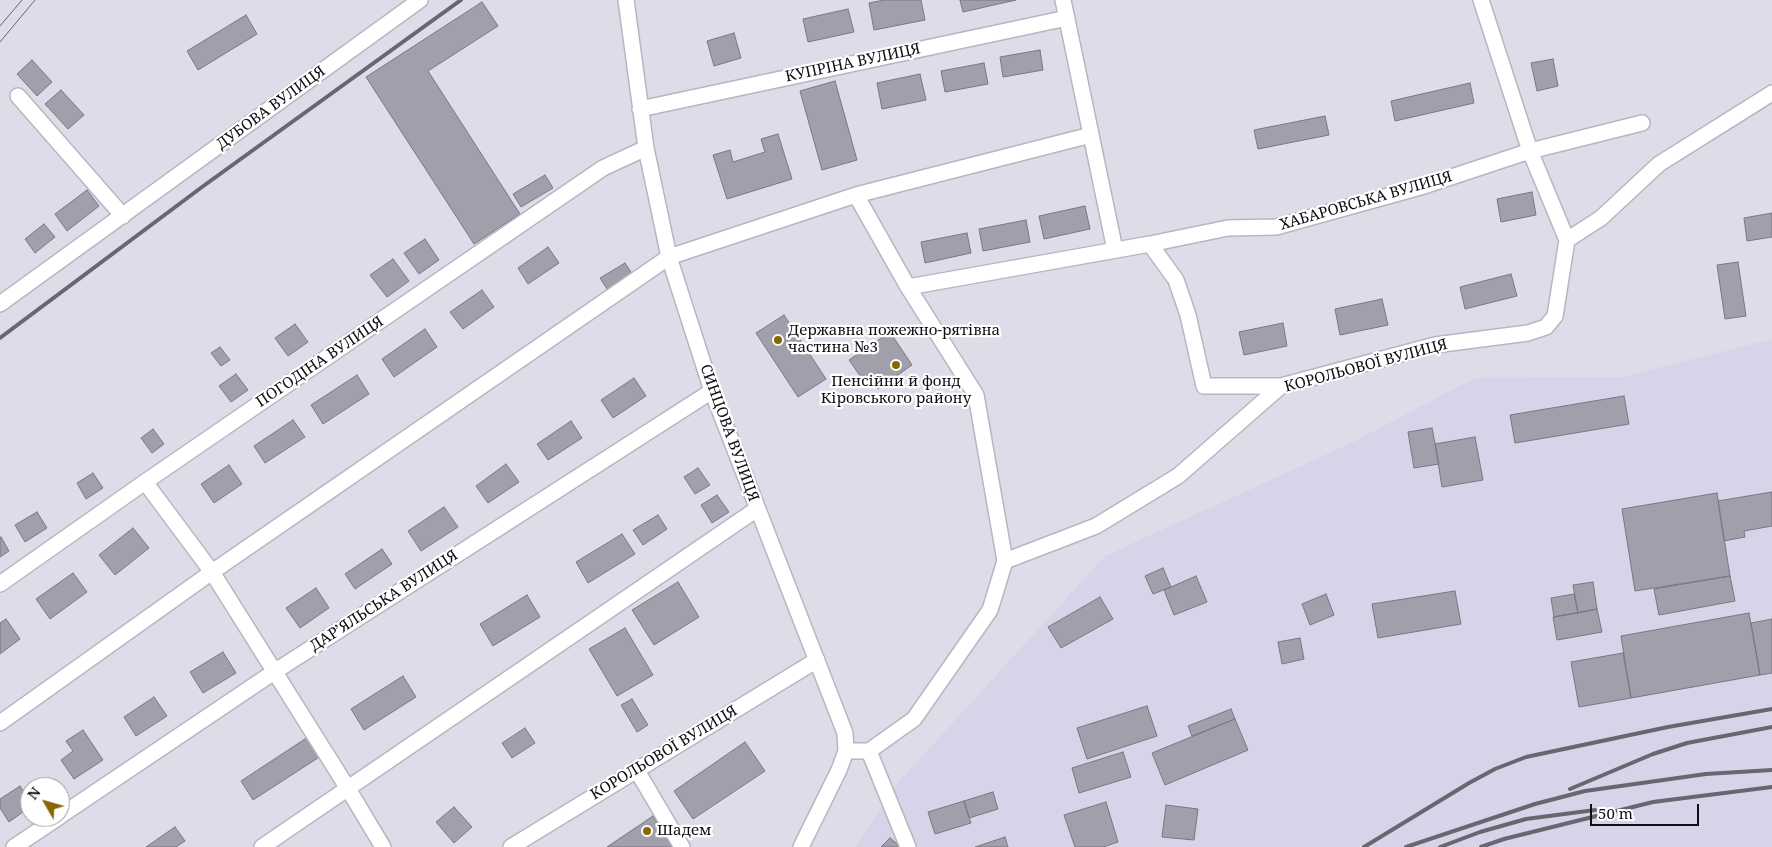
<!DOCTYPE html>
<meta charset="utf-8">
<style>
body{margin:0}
#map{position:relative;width:1772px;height:847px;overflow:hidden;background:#dfdce9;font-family:"Noto Serif",serif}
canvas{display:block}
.north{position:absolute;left:20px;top:777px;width:50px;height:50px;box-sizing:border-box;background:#fff;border:1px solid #9f9fa1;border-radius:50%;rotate:308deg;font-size:14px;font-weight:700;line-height:20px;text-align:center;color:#0f0e13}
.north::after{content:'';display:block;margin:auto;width:18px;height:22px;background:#896705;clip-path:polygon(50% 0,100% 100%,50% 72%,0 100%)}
.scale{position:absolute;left:1590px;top:804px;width:109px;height:22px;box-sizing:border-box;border:2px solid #0f0e13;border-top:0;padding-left:6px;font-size:15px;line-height:18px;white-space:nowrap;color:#0f0e13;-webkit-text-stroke:4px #fff;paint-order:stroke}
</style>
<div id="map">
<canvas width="1772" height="847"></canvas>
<div class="north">N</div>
<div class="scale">50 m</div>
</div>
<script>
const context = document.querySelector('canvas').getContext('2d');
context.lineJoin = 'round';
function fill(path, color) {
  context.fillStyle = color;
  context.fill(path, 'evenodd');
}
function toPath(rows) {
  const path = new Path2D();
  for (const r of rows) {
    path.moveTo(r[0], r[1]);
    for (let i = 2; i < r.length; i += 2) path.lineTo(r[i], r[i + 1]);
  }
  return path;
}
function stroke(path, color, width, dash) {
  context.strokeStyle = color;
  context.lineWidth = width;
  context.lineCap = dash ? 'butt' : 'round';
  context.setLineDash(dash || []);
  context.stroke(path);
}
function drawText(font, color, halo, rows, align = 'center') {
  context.font = font + ' "Noto Serif",serif';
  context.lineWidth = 4.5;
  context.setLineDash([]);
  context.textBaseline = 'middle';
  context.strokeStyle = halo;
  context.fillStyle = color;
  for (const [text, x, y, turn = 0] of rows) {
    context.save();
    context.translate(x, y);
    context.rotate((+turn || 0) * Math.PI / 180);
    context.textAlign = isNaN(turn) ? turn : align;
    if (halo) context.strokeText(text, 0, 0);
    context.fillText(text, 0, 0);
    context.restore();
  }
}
fill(toPath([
 [1772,339,1772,847,856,847,895,786,1105,556,1351,443,1475,378,1622,377]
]), '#d8d3e8');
const building = toPath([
 [884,0,921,0,925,20,874,30,869,3,884,0],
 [960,0,1016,0,963,12,960,0],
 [482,2,498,26,428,71,520,214,474,244,366,77,482,2],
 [848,9,854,32,808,42,803,19,848,9],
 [246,15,257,34,198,70,187,51,246,15],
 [734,33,741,58,714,66,707,41,734,33],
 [1040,50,1043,70,1003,77,1000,57,1040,50],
 [1553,59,1558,86,1537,91,1531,63,1553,59],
 [32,60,52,82,37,96,17,74,32,60],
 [984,63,988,84,945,92,941,71,984,63],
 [920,74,926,100,882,109,877,83,920,74],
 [835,81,857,160,822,170,800,91,835,81],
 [1470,83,1474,103,1395,121,1391,101,1470,83],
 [61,90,84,115,68,129,45,104,61,90],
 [1325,116,1329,135,1258,149,1254,130,1325,116],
 [778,134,792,179,727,199,713,155,730,150,733,162,765,152,761,139,778,134],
 [545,175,553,188,521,207,513,194,545,175],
 [87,190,99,206,67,231,55,214,87,190],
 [1532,192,1536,215,1501,222,1497,199,1532,192],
 [1085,206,1090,229,1044,239,1039,216,1085,206],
 [1772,213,1772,237,1747,241,1744,218,1772,213],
 [1026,220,1030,242,983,251,979,229,1026,220],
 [44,224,55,237,35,253,25,239,44,224],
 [967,233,971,253,925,263,921,242,967,233],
 [425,239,439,260,419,274,404,253,425,239],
 [548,247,559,263,528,284,518,268,548,247],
 [393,259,409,281,387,297,370,275,393,259],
 [1738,262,1746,316,1725,319,1717,265,1738,262],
 [625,263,634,277,609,292,600,278,625,263],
 [1511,274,1517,296,1465,309,1460,287,1511,274],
 [482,290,494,307,463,329,450,312,482,290],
 [1382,299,1388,325,1340,335,1335,309,1382,299],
 [784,315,826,379,798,397,756,333,784,315],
 [1283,323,1287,346,1244,355,1239,332,1283,323],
 [295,324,308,342,288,356,275,338,295,324],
 [425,329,437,347,394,377,382,359,425,329],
 [890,332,912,365,878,389,871,379,865,383,849,360,890,332],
 [220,347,230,360,221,366,211,353,220,347],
 [236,374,248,390,231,402,219,386,236,374],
 [357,375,369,394,323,424,311,405,357,375],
 [634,378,646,396,613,418,601,400,634,378],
 [1624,396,1629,424,1515,443,1510,415,1624,396],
 [293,420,305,437,265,463,254,446,293,420],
 [571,421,582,438,548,460,537,444,571,421],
 [1432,428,1439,464,1414,468,1408,432,1432,428],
 [153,429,164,444,152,453,141,438,153,429],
 [1475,437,1483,480,1442,487,1435,444,1475,437],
 [506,464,519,482,488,503,476,486,506,464],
 [229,465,242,484,214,503,201,484,229,465],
 [698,468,710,485,695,494,684,477,698,468],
 [93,473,103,488,86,499,77,483,93,473],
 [1772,492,1772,526,1744,531,1745,537,1724,541,1718,501,1772,492],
 [1717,493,1730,576,1635,591,1622,509,1717,493],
 [717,495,729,512,712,523,701,505,717,495],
 [444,507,458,527,421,551,408,531,444,507],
 [37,512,47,528,25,542,15,525,37,512],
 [658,515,667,529,643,545,633,530,658,515],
 [133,528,149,548,115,575,99,555,133,528],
 [622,534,635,554,588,583,576,562,622,534],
 [1,537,9,551,0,557,0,538,1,537],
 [382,549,392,564,355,589,345,574,382,549],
 [1163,568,1171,587,1153,594,1145,576,1163,568],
 [73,573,87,592,50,619,36,599,73,573],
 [1196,576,1207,602,1174,615,1164,590,1196,576],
 [1730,576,1735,601,1659,615,1654,589,1730,576],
 [678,582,699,617,654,645,632,610,678,582],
 [1593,582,1597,609,1578,613,1573,585,1593,582],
 [316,588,329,608,300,628,286,608,316,588],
 [1455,591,1461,624,1378,638,1372,604,1455,591],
 [1326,594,1334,615,1310,625,1302,604,1326,594],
 [1574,594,1578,613,1554,617,1551,598,1574,594],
 [527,595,540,617,493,646,480,624,527,595],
 [1100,597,1113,619,1061,648,1048,627,1100,597],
 [1597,609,1602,632,1557,640,1553,617,1597,609],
 [1749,613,1760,675,1631,698,1621,636,1749,613],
 [6,619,20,639,0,654,0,623,6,619],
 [1772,619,1772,673,1760,675,1751,623,1772,619],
 [625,628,653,675,617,696,589,649,625,628],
 [1300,638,1304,659,1282,664,1278,642,1300,638],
 [223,652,236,673,203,693,190,672,223,652],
 [1623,653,1631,698,1579,707,1571,662,1623,653],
 [403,676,416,697,364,730,351,709,403,676],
 [154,697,167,716,136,736,124,717,154,697],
 [632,699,648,725,637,732,621,705,632,699],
 [1147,706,1157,736,1087,759,1077,728,1147,706],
 [1231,709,1235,719,1192,736,1188,726,1231,709],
 [1235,719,1248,750,1165,785,1152,753,1235,719],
 [525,728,535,743,512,758,502,743,525,728],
 [83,730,103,760,74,779,61,760,73,751,66,741,83,730],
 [311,735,324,754,253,800,241,781,311,735],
 [745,742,765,771,693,819,674,791,745,742],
 [1123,752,1131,777,1079,793,1072,768,1123,752],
 [20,786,30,801,30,807,9,822,0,808,0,799,20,786],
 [993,792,998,809,969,818,964,801,993,792],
 [964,801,971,823,935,834,928,812,964,801],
 [1106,802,1118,842,1103,847,1075,847,1064,815,1106,802],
 [1166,805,1198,809,1194,840,1162,837,1166,805],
 [454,807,472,827,454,843,436,822,454,807],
 [653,816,673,847,607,847,653,816],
 [175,827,185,841,176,847,146,847,175,827],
 [1005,837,1008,847,975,847,1005,837],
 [890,838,901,847,881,847,890,838]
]);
fill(building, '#a29fac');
stroke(building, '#797783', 1);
const minor = toPath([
 [626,0,646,148,669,257,712,391,845,733,846,751,839,770,801,847],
 [1063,0,1115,250],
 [18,96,123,216],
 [640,109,1067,18],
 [856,195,908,287,976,395,1005,561],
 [1567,240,1601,218,1659,164,1772,93],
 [1150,244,1176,280,1188,315,1204,386,1281,386],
 [908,287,1150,244,1228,228,1276,227,1424,186,1530,151,1642,123],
 [0,304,420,0],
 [145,482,212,572,347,787,383,847],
 [0,584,145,482,603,168,646,148],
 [0,723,212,572,669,257,856,195,1091,135],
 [846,751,869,751,914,719,990,610,1005,561,1096,526,1178,476,1281,386,1435,345,1528,333,1546,327,1555,316,1567,240,1530,151,1481,0],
 [869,751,908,847],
 [636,769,682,847],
 [60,816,274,672,712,391],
 [14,847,59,817],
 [262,847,757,509],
 [511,847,817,660]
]);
stroke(minor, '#b8b5c2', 18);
stroke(minor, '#fff', 15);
stroke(toPath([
 [0,26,22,0],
 [0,42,35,0]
]), '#68666f', 1);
stroke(toPath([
 [0,338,202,187,461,0],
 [1570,789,1653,754,1687,743,1772,727],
 [1364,847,1469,783,1495,769,1526,757,1668,727,1772,709],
 [1406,847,1535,804,1585,791,1706,774,1772,770],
 [1440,847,1480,832,1526,819,1595,810],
 [1481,847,1504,839,1653,802,1772,787]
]), '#68666f', 4);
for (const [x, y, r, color] of [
 [778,340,5,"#896705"],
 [896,365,5,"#896705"],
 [647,831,5,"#896705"]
]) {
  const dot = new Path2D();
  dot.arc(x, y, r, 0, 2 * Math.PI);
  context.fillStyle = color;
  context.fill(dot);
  stroke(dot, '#fff', 2);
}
drawText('15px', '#0f0e13', '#fff', [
 ["КУПРІНА ВУЛИЦЯ",853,63,-12],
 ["ДУБОВА ВУЛИЦЯ",271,108,-36],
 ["ХАБАРОВСЬКА ВУЛИЦЯ",1366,201,-16],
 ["ПОГОДІНА ВУЛИЦЯ",320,362,-34],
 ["КОРОЛЬОВОЇ ВУЛИЦЯ",1366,366,-15],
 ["СИНЦОВА ВУЛИЦЯ",729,433,70],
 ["ДАР’ЯЛЬСЬКА ВУЛИЦЯ",384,601,-33],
 ["КОРОЛЬОВОЇ ВУЛИЦЯ",664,753,-31]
]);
drawText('15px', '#0f0e13', '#fff', [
 ["Державна пожежно-рятівна",788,331],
 ["частина №3",788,348],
 ["Пенсійни й фонд",896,382,"center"],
 ["Кіровського району",896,399,"center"],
 ["Шадем",657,831]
], 'left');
</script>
